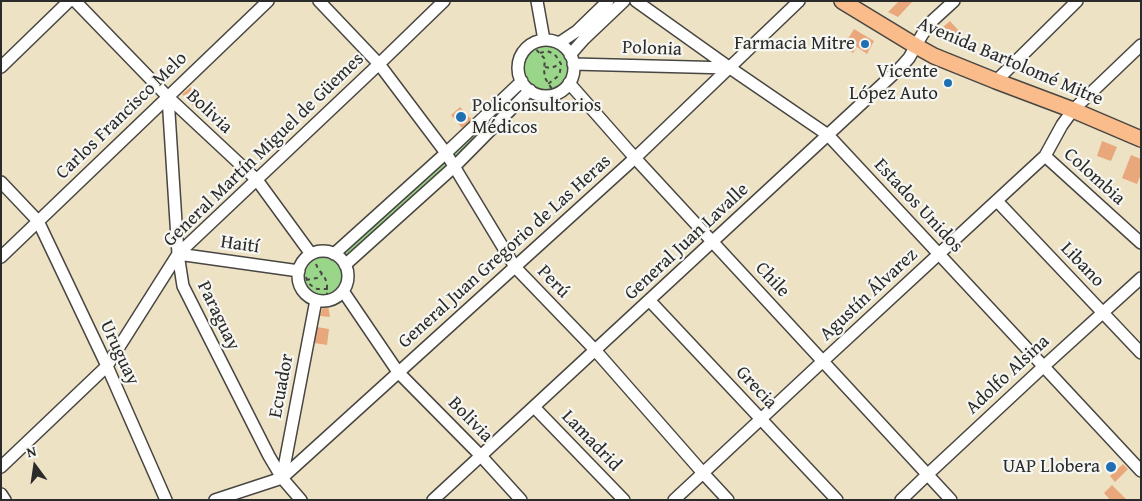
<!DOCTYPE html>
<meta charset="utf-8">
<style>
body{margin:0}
#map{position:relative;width:1142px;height:501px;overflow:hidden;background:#eee2c4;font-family:"Gentium Book Plus",serif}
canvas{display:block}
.frame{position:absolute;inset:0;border:2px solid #2b2b2b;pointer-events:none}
.north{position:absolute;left:10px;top:441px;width:50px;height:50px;-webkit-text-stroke:4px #f6f6f2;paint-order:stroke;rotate:346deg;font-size:14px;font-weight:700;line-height:20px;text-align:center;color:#2b2b2b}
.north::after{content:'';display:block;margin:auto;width:18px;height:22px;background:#2b2b2b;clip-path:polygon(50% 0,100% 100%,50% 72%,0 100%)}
</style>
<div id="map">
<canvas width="1142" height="501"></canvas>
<div class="frame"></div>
<div class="north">N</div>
</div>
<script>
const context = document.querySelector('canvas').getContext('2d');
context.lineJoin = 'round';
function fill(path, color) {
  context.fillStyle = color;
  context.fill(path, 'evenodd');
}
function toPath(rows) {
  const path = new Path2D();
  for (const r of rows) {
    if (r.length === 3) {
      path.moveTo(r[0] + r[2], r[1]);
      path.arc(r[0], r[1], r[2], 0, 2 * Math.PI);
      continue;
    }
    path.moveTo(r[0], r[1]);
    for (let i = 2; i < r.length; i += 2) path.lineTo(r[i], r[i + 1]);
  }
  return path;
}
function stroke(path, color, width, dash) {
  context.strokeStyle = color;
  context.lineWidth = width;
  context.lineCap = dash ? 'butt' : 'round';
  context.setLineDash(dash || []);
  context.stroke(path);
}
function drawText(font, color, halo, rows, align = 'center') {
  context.font = font + ' "Gentium Book Plus",serif';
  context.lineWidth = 4.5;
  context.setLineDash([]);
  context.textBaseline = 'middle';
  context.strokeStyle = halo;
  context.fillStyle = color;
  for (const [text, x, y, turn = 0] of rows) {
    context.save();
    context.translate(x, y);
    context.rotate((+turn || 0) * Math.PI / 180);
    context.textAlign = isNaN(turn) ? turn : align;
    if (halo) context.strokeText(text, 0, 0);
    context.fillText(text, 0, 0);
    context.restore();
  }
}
fill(toPath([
 [545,68,24],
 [522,81,530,90,345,265,334,254],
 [323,276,20]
]), '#9ad68a');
fill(toPath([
 [899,1,913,1,898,17,888,12],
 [950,21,959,31,946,42,938,39,936,33],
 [854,29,874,41,867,54,857,47,853,53,843,47],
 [191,87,198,95,197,97,203,103,196,109,182,94],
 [460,107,472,120,462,128,451,115],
 [1102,141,1117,147,1111,161,1097,156],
 [1131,155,1141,159,1141,174,1137,184,1122,178],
 [328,305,330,317,320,316,323,306],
 [317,327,329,329,327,345,314,343],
 [1123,464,1128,469,1115,482,1110,476],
 [1112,485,1127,500,1110,500,1104,493]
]), '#e8a87c');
const minor = toPath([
 [75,1,168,97,257,180,311,254],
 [319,1,379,64,446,153,515,267,595,350,703,473,728,500],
 [537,1,544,40],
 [636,1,730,68,828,135,1141,471],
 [546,68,28],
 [559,43,577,31,608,1],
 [570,55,584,39,624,1],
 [573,64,730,68],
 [1,67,69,1],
 [996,81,1077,1],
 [569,83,635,158,951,500],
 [168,97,178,254,183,286,269,456,282,478,301,500],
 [1045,156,1141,243],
 [1,182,38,221,107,366,166,500],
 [997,201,1141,353],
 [323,276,25],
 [178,254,299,271],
 [334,254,446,153,522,81],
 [1,257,268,1],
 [345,265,455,166,530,90],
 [343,291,398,372,481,456,521,500],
 [649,300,837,500],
 [534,407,624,500],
 [1,467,107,366,178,254,379,64,444,1],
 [282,478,316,300],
 [1,494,5,500],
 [215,500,282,478,635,158,799,1],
 [433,500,900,68,909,58,922,35,931,22,954,1],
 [674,500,823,361,1045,156,1062,125,1073,110,1141,45],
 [901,500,928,474,1043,367,1141,278]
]);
const major = toPath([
 [842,1,916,46,934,56,996,81,1073,110,1141,139]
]);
stroke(minor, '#484642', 14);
stroke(major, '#484642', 18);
stroke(toPath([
 [531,44,545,59,544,70,545,78,555,94],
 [540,53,547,51,552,53,556,56,561,64,560,72,557,77,548,84],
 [545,67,551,68,561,64],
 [316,264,318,269,324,276,327,283,327,300],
 [306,277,308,283,312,286,317,289,328,289],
 [306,280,317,278,322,274]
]), '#484642', 2, [4, 4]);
stroke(minor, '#fff', 11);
stroke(major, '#f9bc8a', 15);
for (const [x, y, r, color] of [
 [865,44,5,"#1f6fb2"],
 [948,83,5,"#1f6fb2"],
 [461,117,6,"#1f6fb2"],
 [1111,467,6,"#1f6fb2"]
]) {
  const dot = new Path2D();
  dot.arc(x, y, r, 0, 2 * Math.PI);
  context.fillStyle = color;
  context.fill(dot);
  stroke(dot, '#f6f6f2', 2);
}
drawText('19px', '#2b2b2b', '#f6f6f2', [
 ["Farmacia Mitre",855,44],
 ["Vicente",938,72],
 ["López Auto",938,94],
 ["Policonsultorios",472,106,"left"],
 ["Médicos",472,128,"left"],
 ["UAP Llobera",1100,467]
], 'right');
drawText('19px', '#2b2b2b', '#f6f6f2', [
 ["Polonia",652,49,2],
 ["Avenida Bartolomé Mitre",1010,62,23],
 ["Bolivia",209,112,43],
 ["Carlos Francisco Melo",122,116,-44],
 ["General Martín Miguel de Güemes",264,150,-44],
 ["Colombia",1094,177,42],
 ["Estados Unidos",918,206,47],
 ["General Juan Lavalle",687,242,-43],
 ["Haití",240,245,8],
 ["General Juan Gregorio de Las Heras",505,252,-42],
 ["Libano",1082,265,46],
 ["Chile",772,280,47],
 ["Perú",553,282,46],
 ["Agustín Álvarez",869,295,-43],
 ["Paraguay",218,316,64],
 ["Uruguay",119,353,65],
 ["Adolfo Alsina",1008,375,-43],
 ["Ecuador",282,386,-79],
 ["Grecia",756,388,47],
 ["Bolivia",470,420,46],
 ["Lamadrid",591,441,46]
]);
</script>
